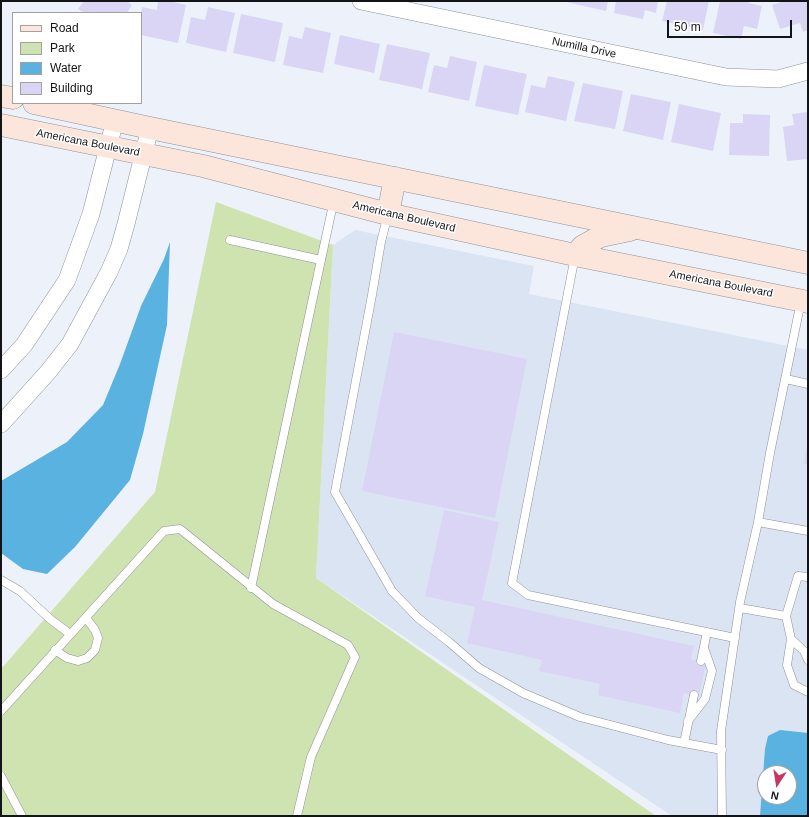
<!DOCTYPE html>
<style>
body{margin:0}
#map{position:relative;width:809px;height:817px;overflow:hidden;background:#edf2fa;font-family:Helvetica,sans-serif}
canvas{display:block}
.frame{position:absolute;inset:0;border:2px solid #131417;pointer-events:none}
.legend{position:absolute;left:12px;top:12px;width:130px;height:92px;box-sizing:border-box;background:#fff;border:1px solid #a1a1a2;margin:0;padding:5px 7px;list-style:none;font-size:12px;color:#131417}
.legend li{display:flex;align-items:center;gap:8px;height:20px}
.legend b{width:20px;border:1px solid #a1a1a2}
.north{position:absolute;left:757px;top:765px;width:40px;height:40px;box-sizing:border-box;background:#fff;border:1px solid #a1a1a2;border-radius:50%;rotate:192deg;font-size:11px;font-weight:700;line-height:16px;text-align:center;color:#131417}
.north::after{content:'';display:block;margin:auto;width:14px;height:18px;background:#c63761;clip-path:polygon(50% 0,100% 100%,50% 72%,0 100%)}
.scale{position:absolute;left:667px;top:20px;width:125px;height:18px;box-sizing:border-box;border:2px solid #131417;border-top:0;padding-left:5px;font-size:12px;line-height:14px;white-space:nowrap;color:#131417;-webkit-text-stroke:3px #fff;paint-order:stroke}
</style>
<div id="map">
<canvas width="809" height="817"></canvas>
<div class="frame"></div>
<ul class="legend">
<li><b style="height:5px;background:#fce5da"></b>Road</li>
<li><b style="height:11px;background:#cfe3b0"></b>Park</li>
<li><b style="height:11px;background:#59b2e0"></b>Water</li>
<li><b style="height:11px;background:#dad5f4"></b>Building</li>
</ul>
<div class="north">N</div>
<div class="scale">50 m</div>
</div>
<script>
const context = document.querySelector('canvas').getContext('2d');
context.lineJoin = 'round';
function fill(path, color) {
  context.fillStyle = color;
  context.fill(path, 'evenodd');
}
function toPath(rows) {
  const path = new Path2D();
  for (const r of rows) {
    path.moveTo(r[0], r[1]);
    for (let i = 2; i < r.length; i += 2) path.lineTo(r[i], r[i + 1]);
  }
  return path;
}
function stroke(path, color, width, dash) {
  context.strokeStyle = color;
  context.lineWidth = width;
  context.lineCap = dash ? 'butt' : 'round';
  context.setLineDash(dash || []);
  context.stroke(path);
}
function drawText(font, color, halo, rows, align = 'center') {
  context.font = font + ' Helvetica,sans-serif';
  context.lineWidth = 3;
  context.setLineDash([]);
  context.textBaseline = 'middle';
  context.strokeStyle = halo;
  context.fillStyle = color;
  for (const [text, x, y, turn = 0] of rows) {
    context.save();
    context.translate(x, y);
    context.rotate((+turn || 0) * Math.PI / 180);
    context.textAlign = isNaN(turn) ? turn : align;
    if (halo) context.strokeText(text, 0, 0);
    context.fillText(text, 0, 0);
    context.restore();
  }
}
fill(toPath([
 [355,230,534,266,529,294,808,350,808,816,672,816,316,578,333,245],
 [765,773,789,773,789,797,765,797]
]), '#dbe4f2');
fill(toPath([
 [216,202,333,245,316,578,656,816,1,816,1,669,155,492]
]), '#cfe3b0');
fill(toPath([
 [170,242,167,325,143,434,130,480,75,547,47,574,23,569,1,553,1,481,67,442,103,405,120,364,141,306,164,259],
 [780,730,808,733,808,816,760,816,765,749,768,736],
 [765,773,789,773,789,797,765,797]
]), '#59b2e0');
fill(toPath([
 [84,1,127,1,132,5,127,13,84,13,78,9],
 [158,1,169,1,186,5,178,43,141,35,141,14,142,7,157,10],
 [566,1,608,1,606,11,566,2],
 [616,1,658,1,656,13,645,10,643,19,614,13],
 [667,1,709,1,703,30,662,21],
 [720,1,749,1,749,3,762,6,757,29,744,26,741,39,713,33],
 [784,1,808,1,808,30,803,32,800,23,780,29,772,5],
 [208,7,235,13,226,52,186,43,191,17,205,20],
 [241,14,283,23,275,62,233,53],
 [305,27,331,33,323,73,283,65,289,36,302,39],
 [340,35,380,44,374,73,334,64],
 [387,44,430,53,422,89,379,80],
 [450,56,477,62,469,101,428,92,434,65,447,68],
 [484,65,527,74,518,115,475,106],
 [548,76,575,82,566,121,525,112,531,85,545,88],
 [583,83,623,91,615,129,574,121],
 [631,94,671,102,663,140,623,131],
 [679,104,721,113,713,151,671,142],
 [808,112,808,159,787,161,783,127,794,125,792,114],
 [743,114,770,115,769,156,729,155,730,123,743,123],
 [394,332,527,359,495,518,362,491],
 [807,445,808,445,808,465,804,464],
 [444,510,499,522,482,600,694,646,691,659,706,663,699,696,684,693,680,713,598,695,600,684,539,671,542,660,467,643,475,607,425,596]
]), '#dad5f4');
const lane = toPath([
 [388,214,381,242,372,295,335,492,392,591,418,618,449,642,479,668,523,693,580,717,668,740,722,750],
 [230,240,321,260,251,588],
 [575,256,512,583,528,595,735,638],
 [321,260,334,200],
 [786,379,808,384],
 [758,522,770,453,801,301],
 [1,580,20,591,50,619,70,634],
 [740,608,786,616,798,576,808,577],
 [786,616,791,639,787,665,794,685,808,692],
 [791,639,804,651,808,660],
 [55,650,67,658,78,661,87,658,95,650,98,638,95,630,86,618],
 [701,661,707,632],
 [1,711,164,531,180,529,273,604,348,645,355,657,311,757,297,816],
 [688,721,705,699,712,671,704,648],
 [684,743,694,695],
 [1,776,22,816],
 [722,816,721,731,740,602,758,522,808,531]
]);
const street = toPath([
 [361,1,726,77,778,79,808,71],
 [1,370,24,345,67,280,91,214,115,120],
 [1,424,48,372,70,344,109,272,119,249,126,224,150,128]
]);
const secondary = toPath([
 [1,96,13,98],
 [34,103,150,128,808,263],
 [1,125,203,166,388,214,575,255,808,302],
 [388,214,395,178],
 [575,255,583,246,601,236,630,230]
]);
stroke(lane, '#8e9299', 9);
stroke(street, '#8e9299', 18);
stroke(secondary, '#8e9299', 23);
stroke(lane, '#fff', 8);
stroke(street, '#fff', 17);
stroke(secondary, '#fce5da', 22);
drawText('11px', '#131417', '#fff', [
 ["Numilla Drive",584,48,12],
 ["Americana Boulevard",88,143,11],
 ["Americana Boulevard",404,217,13],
 ["Americana Boulevard",721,284,11]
]);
</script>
